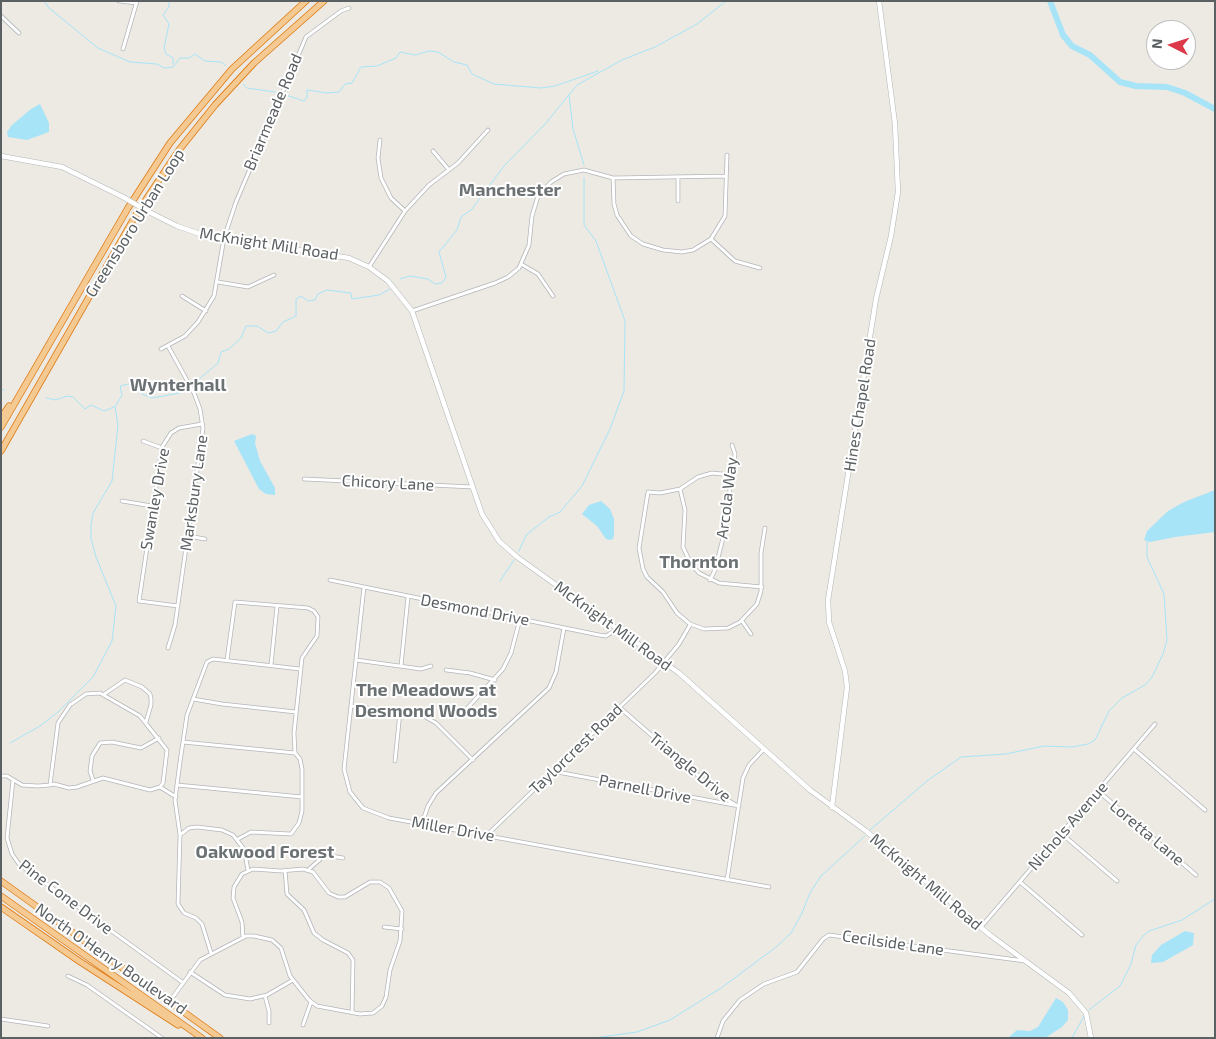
<!DOCTYPE html>
<style>
body{margin:0}
#map{position:relative;width:1216px;height:1039px;overflow:hidden;background:#ede9e3;font-family:"Exo 2",sans-serif}
canvas{display:block}
.frame{position:absolute;inset:0;border:2px solid #5b6062;pointer-events:none}
.north{position:absolute;left:1146px;top:20px;width:50px;height:50px;box-sizing:border-box;background:#fff;border:1px solid #bdbfc0;border-radius:50%;rotate:275deg;font-size:14px;font-weight:700;line-height:20px;text-align:center;color:#5b6062}
.north::after{content:'';display:block;margin:auto;width:18px;height:22px;background:#dc3a4a;clip-path:polygon(50% 0,100% 100%,50% 72%,0 100%)}
</style>
<div id="map">
<canvas width="1216" height="1039"></canvas>
<div class="frame"></div>
<div class="north">N</div>
</div>
<script>
const context = document.querySelector('canvas').getContext('2d');
context.lineJoin = 'round';
function fill(path, color) {
  context.fillStyle = color;
  context.fill(path, 'evenodd');
}
function toPath(rows) {
  const path = new Path2D();
  for (const r of rows) {
    path.moveTo(r[0], r[1]);
    for (let i = 2; i < r.length; i += 2) path.lineTo(r[i], r[i + 1]);
  }
  return path;
}
function stroke(path, color, width, dash) {
  context.strokeStyle = color;
  context.lineWidth = width;
  context.lineCap = dash ? 'butt' : 'round';
  context.setLineDash(dash || []);
  context.stroke(path);
}
function drawText(font, color, halo, rows, align = 'center') {
  context.font = font + ' "Exo 2",sans-serif';
  context.lineWidth = 4;
  context.setLineDash([]);
  context.textBaseline = 'middle';
  context.strokeStyle = halo;
  context.fillStyle = color;
  for (const [text, x, y, turn = 0] of rows) {
    context.save();
    context.translate(x, y);
    context.rotate((+turn || 0) * Math.PI / 180);
    context.textAlign = isNaN(turn) ? turn : align;
    if (halo) context.strokeText(text, 0, 0);
    context.fillText(text, 0, 0);
    context.restore();
  }
}
fill(toPath([
 [40,104,49,123,49,132,27,140,8,137,7,132,12,125,31,109],
 [252,434,256,436,255,443,260,461,275,488,275,495,266,494,259,489,234,441],
 [1215,490,1215,532,1175,537,1150,542,1144,540,1147,531,1168,511,1184,502],
 [601,501,610,509,614,519,614,534,613,539,610,540,606,539,597,526,582,514,589,505],
 [1185,931,1194,933,1193,945,1163,962,1151,963,1152,955,1161,945],
 [1056,998,1063,1002,1068,1010,1068,1020,1062,1027,1045,1038,1008,1038,1017,1030,1030,1031,1038,1027]
]), '#a7e4f8');
stroke(toPath([
 [44,1,49,8,98,48,130,62,157,64,164,68,173,67,180,58,189,58,195,54,205,61,221,62,226,66],
 [169,1,169,7,163,15,169,24,164,48,166,54,173,58,173,64],
 [243,84,247,88,275,92],
 [286,95,304,101,307,97,307,90,327,93,339,92,345,84,352,83,361,67,377,66,396,58,400,52,415,55,429,51,438,52,454,62,467,65,472,74,494,84,529,87,541,88,555,86,598,71],
 [569,95,573,129,584,165],
 [400,279,410,276,428,279,435,284,442,283,446,277,439,252,457,230,461,217,472,209,504,166,546,123,577,85,622,60,655,47,697,24,726,1],
 [197,381,218,363,221,352,229,349,241,338,246,326,257,326,268,333,276,331,283,322,296,316,296,299,301,296,308,301,315,300,318,294,327,290,351,293,352,299,379,295,390,289],
 [1,389,4,390],
 [46,398,56,400,67,396,73,397,85,409,91,405,104,411,114,407],
 [519,551,526,535,549,517,560,512,582,486,610,429,624,391,625,321,596,241,584,225,584,178],
 [500,581,514,560],
 [10,743,40,726,58,712,93,677,112,641,116,606,96,557,91,538,91,525,93,513,112,481,118,425,115,407,122,395,120,386,128,384,137,386,142,394,152,398,185,392],
 [870,830,927,781,961,757,1006,754,1044,746,1072,747,1088,744,1095,740,1109,711,1122,698,1145,685,1152,677,1163,654,1167,640,1164,594,1147,557,1147,541],
 [1089,1010,1120,986,1131,964,1136,945,1144,935,1149,931,1182,920,1215,899],
 [594,1038,637,1032,670,1020,721,988,775,948,791,933,801,915,810,893,821,876,865,836],
 [1072,1038,1084,1016]
]), '#a7e4f8', 1);
stroke(toPath([
 [1050,1,1063,35,1072,46,1090,55,1120,82,1136,86,1167,87,1185,93,1215,109]
]), '#a7e4f8', 6);
const street = toPath([
 [119,1,137,3],
 [1,16,19,33],
 [123,49,137,1],
 [380,140,378,158,381,178,391,198,405,211],
 [433,151,449,170],
 [613,178,614,204,617,215,631,236,643,244,663,250,682,252,693,250,711,239,725,216,727,155],
 [678,201,678,177],
 [711,239,735,261,760,268],
 [521,264,538,274,553,296],
 [369,267,405,211,429,185,458,163,488,130],
 [218,282,248,287,274,275],
 [182,296,206,311],
 [412,311,495,283,508,277,519,268,529,245,532,216,538,196,551,182,564,174,584,170,613,178,726,176],
 [168,346,194,393,200,409,203,428,175,625,168,648],
 [161,349,185,336,198,322,214,296,224,238,236,202,306,37,341,11,349,8],
 [143,441,162,448],
 [732,475,712,473,698,477,680,489,660,493,648,492,639,548,643,569,647,577,663,592,677,613,690,624,704,629,728,628,740,622,757,604,761,591,761,553,765,528],
 [304,479,473,487],
 [680,489,685,510,683,547,691,564,699,573,719,583,762,587],
 [122,501,152,506],
 [188,536,205,539],
 [330,580,599,635,606,636,617,629],
 [710,580,715,570,723,538,735,454,732,445],
 [364,587,344,769,350,792,363,808,389,818,769,887],
 [178,606,139,601,162,447,171,433,179,428,202,424],
 [742,621,751,634],
 [227,660,235,602,308,608,314,611,318,617,317,636,302,658,294,733,295,753,300,759,302,769,302,811,299,823,291,834,251,832,238,839],
 [356,660,421,669,431,666],
 [271,665,277,606],
 [401,666,408,597],
 [446,670,470,673,495,680],
 [103,695,125,680,142,687,150,694,151,698,151,705,146,722],
 [193,699,222,704,296,712],
 [352,706,422,715,436,723,473,760],
 [619,707,724,798,736,805],
 [463,713,503,669,511,653,520,619],
 [183,742,295,753],
 [1134,749,1205,810],
 [395,761,400,712],
 [552,771,739,806],
 [1,776,7,776,22,785,38,786,50,785,54,784,69,788,77,787,103,778,150,790,160,787,163,783,167,750,140,716,100,693,86,694,70,705,58,723,50,785],
 [13,780,7,838,12,854,19,864,182,982],
 [93,780,90,771,92,756,100,743,112,742,141,748,159,738],
 [177,785,302,797],
 [160,787,176,797],
 [1098,791,1196,875],
 [422,823,428,806,436,793,549,688,556,672,564,628],
 [1062,834,1117,881],
 [180,835,175,800,180,762,187,715,207,662,213,659,300,669],
 [487,835,655,673,679,644,690,625],
 [285,870,287,894,304,910,314,933,323,940,348,953,353,960,352,1013],
 [308,870,325,855,343,858],
 [727,880,743,778,749,765,764,749],
 [1020,882,1082,935],
 [384,927,402,929],
 [981,927,1155,724],
 [211,953,202,924,196,918,184,913,178,904,180,835,189,828,197,827,222,830,233,835,244,849,248,870],
 [190,972,225,995,250,999,267,995,293,980],
 [68,976,87,985,162,1038],
 [265,996,269,1011,269,1023],
 [170,1001,200,960,246,936,254,936,272,940,281,948,290,976,309,1000,317,1006,360,1014,373,1013,382,1006,386,997,390,970,400,941,402,911,389,888,380,882,370,882,345,897,338,897,329,893,313,872,303,869,281,871,253,869,242,874,234,887,233,898,242,922,243,938],
 [1,1019,48,1026],
 [303,1025,311,1002],
 [717,1038,723,1021,740,1000,764,984,797,972,823,939,829,935,1025,961]
]);
const secondary = toPath([
 [1,156,62,167,123,197],
 [149,212,177,226,203,235,349,258,369,267,388,281,412,311,482,514,499,541,517,557,679,673,810,790,866,831,990,935,1069,993,1086,1013,1091,1038],
 [832,807,847,687,845,671,829,622,828,600,876,299,891,236,898,192,895,124,879,1]
]);
const highway = toPath([
 [1,418,9,406],
 [1,427,128,208,170,143,232,69,306,1],
 [1,451,137,213,179,150,215,105,254,63,324,1],
 [1,881,220,1038],
 [1,896,202,1038],
 [1,907,79,961,178,1025]
]);
stroke(street, '#b3b6b9', 4.5);
stroke(secondary, '#b2b7b9', 5.5);
stroke(highway, '#de7911', 7);
stroke(street, '#fff', 3);
stroke(secondary, '#fff', 4.5);
stroke(highway, '#f5ca92', 5.5);
const secondaryBridge = toPath([
 [123,197,149,212]
]);
stroke(secondaryBridge, '#b2b7b9', 5.5, []);
stroke(secondaryBridge, '#fff', 4.5);
drawText('16px', '#5b6062', '#fff', [
 ["Briarmeade Road",273,112,-67],
 ["Greensboro Urban Loop",135,223,-58],
 ["McKnight Mill Road",269,244,9],
 ["Hines Chapel Road",860,405,-81],
 ["Chicory Lane",388,483,3],
 ["Marksbury Lane",194,493,-82],
 ["Arcola Way",727,498,-83],
 ["Swanley Drive",155,499,-80],
 ["Desmond Drive",475,610,11],
 ["McKnight Mill Road",613,626,36],
 ["Taylorcrest Road",576,749,-44],
 ["Triangle Drive",690,767,39],
 ["Parnell Drive",645,789,11],
 ["Nichols Avenue",1068,826,-49],
 ["Miller Drive",453,829,10],
 ["Loretta Lane",1147,833,40],
 ["McKnight Mill Road",926,882,40],
 ["Pine Cone Drive",66,897,37],
 ["Cecilside Lane",893,943,8],
 ["North O'Henry Boulevard",111,959,35]
]);
drawText('bold 18px', '#6c7274', '#fff', [
 ["Manchester",510,190],
 ["Wynterhall",178,385],
 ["Thornton",699,562],
 ["The Meadows at",426,690],
 ["Desmond Woods",426,711],
 ["Oakwood Forest",265,852]
]);
</script>
